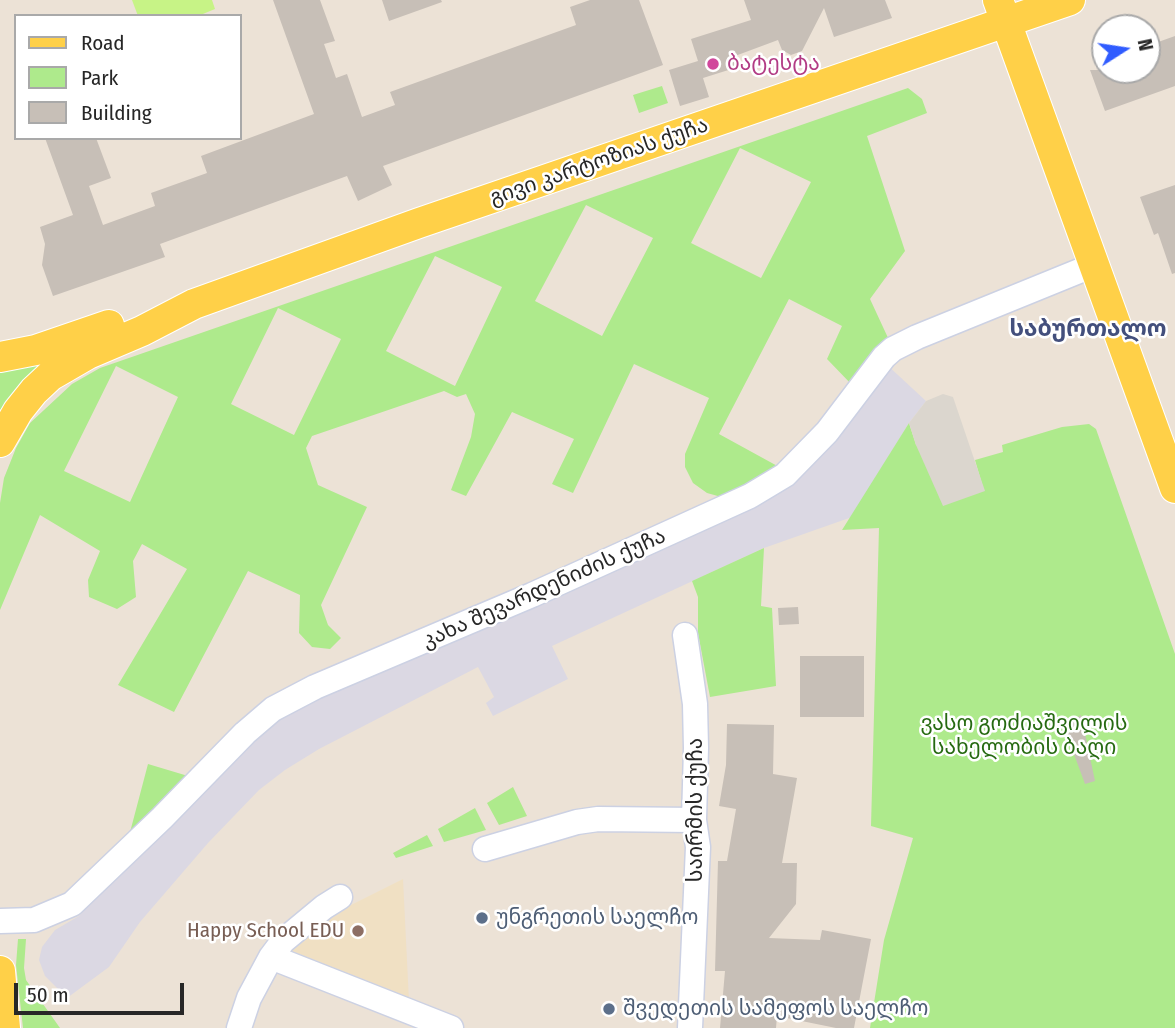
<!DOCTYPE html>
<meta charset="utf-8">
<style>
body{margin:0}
#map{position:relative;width:1175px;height:1028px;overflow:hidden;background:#ece2d6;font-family:"Fira Sans Condensed",sans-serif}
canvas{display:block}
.legend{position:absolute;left:14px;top:14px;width:228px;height:126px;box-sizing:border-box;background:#fff;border:2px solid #a9a9a9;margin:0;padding:9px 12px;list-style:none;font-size:21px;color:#272727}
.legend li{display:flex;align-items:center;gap:14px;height:35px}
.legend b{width:35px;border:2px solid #a9a9a9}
.north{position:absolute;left:1091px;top:14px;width:70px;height:70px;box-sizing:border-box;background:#fff;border:2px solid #a9a9a9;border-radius:50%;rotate:78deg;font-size:19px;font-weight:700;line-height:28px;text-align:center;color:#272727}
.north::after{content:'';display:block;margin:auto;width:24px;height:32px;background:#305cff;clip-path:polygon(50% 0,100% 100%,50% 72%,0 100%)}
.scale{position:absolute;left:14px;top:983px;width:170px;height:32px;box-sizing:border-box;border:4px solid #272727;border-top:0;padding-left:9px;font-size:21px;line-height:24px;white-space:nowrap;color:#272727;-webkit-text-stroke:5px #fff;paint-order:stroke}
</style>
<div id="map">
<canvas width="1175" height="1028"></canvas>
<ul class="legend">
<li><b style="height:9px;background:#ffd048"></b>Road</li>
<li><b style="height:19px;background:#aeea8c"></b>Park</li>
<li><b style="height:19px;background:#c7bfb7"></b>Building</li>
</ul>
<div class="north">N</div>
<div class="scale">50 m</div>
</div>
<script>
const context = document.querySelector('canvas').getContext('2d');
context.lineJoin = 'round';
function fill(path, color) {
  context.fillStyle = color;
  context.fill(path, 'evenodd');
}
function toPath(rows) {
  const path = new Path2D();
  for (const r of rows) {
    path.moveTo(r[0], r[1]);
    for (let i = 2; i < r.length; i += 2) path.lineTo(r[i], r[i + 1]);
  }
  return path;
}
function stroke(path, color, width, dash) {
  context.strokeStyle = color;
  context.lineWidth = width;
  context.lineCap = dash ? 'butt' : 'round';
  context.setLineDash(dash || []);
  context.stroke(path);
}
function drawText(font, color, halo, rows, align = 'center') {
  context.font = font + ' "Fira Sans Condensed","Noto Sans Georgian",sans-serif';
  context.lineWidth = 5;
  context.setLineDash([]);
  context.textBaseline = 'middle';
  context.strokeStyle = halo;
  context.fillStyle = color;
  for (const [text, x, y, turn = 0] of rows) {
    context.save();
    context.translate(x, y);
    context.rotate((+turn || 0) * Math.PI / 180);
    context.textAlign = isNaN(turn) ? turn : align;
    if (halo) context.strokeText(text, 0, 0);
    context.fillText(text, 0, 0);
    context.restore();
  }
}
fill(toPath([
 [885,363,926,401,909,423,852,517,764,548,552,646,568,679,493,716,486,703,494,697,478,667,319,749,285,770,259,790,208,843,140,922,109,967,67,998,45,976,39,960,42,947,55,930,79,916,117,873,278,717,749,503]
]), '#dbd8e3');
fill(toPath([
 [403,879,409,1002,284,951,339,911]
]), '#f0e0c3');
fill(toPath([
 [662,86,668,103,639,113,633,95],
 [908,88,922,99,927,113,867,136,905,251,870,299,889,340,853,386,827,359,842,326,789,299,719,434,781,468,725,498,707,493,693,483,685,467,685,454,709,398,634,364,573,493,552,484,574,439,512,412,466,496,451,490,471,437,475,414,466,394,457,397,444,391,312,436,306,448,318,485,367,507,321,605,328,625,341,638,330,649,312,647,299,633,300,595,248,571,174,712,118,685,187,569,142,544,133,561,136,597,117,609,89,597,88,580,100,551,40,515,0,610,0,503,4,478,16,448,30,423,72,384,100,368],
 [740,148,811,182,761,278,691,243],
 [586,205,653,238,602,336,535,301],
 [435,256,502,287,455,386,386,351],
 [278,308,341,339,294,435,231,404],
 [116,366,178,397,130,502,64,471],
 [55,359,18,389,0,410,0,372],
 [909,423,916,445,984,491,975,460,1003,452,1002,445,1062,427,1089,424,1096,429,1175,654,1175,1028,870,1028,884,940,913,838,871,826,879,528,842,530],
 [764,548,761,606,772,608,776,686,710,697,698,633,698,597,692,581],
 [148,764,188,776,129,836],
 [513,787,527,816,499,825,487,803],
 [475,808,486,830,444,842,438,829],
 [427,835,433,846,396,858,393,853],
 [18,939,26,939,24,968,26,980,60,1028,23,1028,16,965]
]), '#aeea8c');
fill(toPath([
 [132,0,212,0,215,9,198,16,138,16]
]), '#c7f386');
fill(toPath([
 [943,394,953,397,985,491,943,506,916,445,909,423,926,401]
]), '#dbd6ce');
fill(toPath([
 [273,0,320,0,335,41,324,44,336,78,347,74,362,117,395,105,390,92,576,25,570,7,590,0,639,0,663,65,383,166,392,185,358,201,347,176,160,244,165,257,53,296,42,265,45,244,40,227,73,215,45,138,96,138,111,178,89,186,103,225,155,206,151,193,207,173,201,156,314,114],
 [382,0,441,0,442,2,389,21],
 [744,0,885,0,892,18,834,37,824,8,802,51,791,55,782,50,778,40,735,56,738,67,703,78,709,97,680,106,669,70,698,61,691,39,751,20],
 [1175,36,1175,86,1105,111,1090,70,1147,70,1147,46],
 [1175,185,1175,273,1172,274,1158,233,1154,235,1140,197],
 [798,607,799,624,779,625,778,608],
 [800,656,864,656,864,717,800,717],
 [1081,715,1095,781,1085,784,1064,727],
 [727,724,774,725,773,774,797,778,782,863,797,863,796,904,769,938,820,940,822,930,871,939,854,1028,836,1028,777,1016,776,1028,720,1028,725,971,715,971,718,861,727,861,736,809,719,806,726,765]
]), '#c7bfb7');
const minor = toPath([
 [685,635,695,704,696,748,694,820,698,847,690,1028],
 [485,849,577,822,598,819,694,820],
 [0,921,34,920,72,904,162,818,245,733,273,709,315,687,532,595,750,496,785,475,827,432,884,357,893,349,917,337,1094,265],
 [271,957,451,1028],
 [239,1028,249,998,271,957,283,941,324,907,340,897]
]);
const major = toPath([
 [998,0,1175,488],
 [0,357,36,350,109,325],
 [0,442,18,411,34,391,50,376,88,354,142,331,194,304,419,223,1070,0],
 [0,971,5,1028]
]);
stroke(minor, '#ccd1e3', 27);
stroke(major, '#fff', 32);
stroke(minor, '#fff', 24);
stroke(major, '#ffd048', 30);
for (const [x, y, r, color] of [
 [713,64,7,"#d1479c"],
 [482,918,7,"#5c6f8a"],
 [358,931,7,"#8d6e63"],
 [609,1009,7,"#5c6f8a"]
]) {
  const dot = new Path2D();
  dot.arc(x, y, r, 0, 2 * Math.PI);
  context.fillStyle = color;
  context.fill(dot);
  stroke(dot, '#fff', 2.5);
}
drawText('21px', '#b23c85', '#fff', [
 ["ბატესტა",727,64]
], 'left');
drawText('21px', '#272727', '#fff', [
 ["გივი კარტოზიას ქუჩა",599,162,-19],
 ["კახა შევარდენიძის ქუჩა",544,589,-24],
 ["საირმის ქუჩა",696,810,-90]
]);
drawText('21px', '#266a11', '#fff', [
 ["ვასო გოძიაშვილის",1024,724],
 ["სახელობის ბაღი",1024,748]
]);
drawText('21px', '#4e5e75', '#fff', [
 ["უნგრეთის საელჩო",496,918],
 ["შვედეთის სამეფოს საელჩო",623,1009]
], 'left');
drawText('21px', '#785e54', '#fff', [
 ["Happy School EDU",344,931]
], 'right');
drawText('bold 23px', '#434f7c', '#fff', [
 ["საბურთალო",1088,330]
]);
</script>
